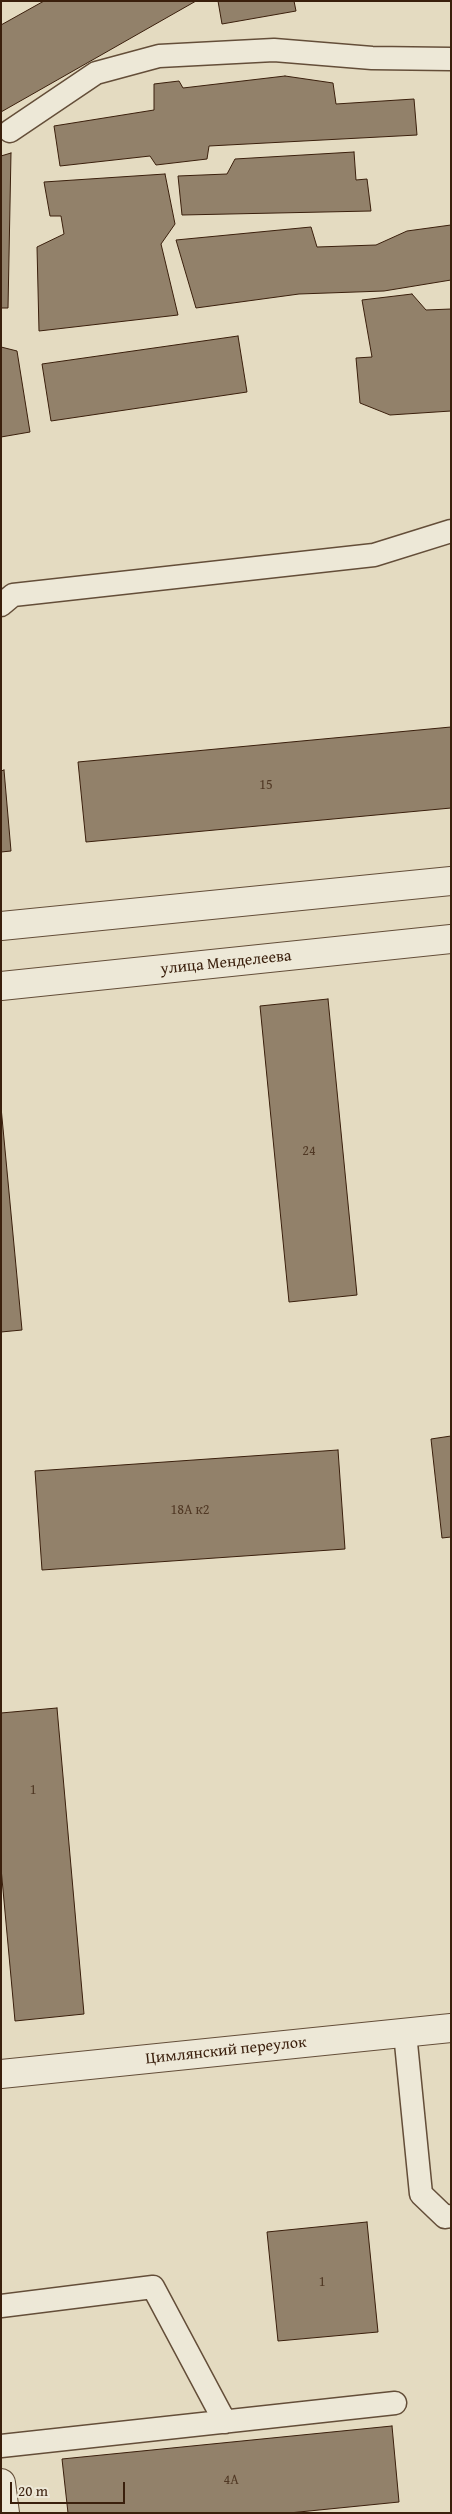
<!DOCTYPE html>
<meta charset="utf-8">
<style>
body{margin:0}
#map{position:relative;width:452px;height:2514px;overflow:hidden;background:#e4dbc1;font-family:"Gentium Book Plus",serif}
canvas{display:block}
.frame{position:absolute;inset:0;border:2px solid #3a1f0c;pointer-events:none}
.scale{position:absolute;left:10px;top:2482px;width:115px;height:22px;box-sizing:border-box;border:2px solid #3a1f0c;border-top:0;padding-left:6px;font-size:15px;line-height:18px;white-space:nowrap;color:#3a1f0c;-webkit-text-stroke:4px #ede8d7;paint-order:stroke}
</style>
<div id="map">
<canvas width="452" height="2514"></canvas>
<div class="frame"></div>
<div class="scale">20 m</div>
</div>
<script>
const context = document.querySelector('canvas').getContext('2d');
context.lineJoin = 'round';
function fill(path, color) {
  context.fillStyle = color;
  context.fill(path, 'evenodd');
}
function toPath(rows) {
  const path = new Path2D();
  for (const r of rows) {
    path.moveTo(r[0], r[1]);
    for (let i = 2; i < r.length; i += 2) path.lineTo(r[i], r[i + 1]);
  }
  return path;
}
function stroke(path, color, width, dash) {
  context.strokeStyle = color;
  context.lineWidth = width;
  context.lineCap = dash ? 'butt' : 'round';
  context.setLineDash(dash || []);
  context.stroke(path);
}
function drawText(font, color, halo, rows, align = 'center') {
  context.font = font + ' "Gentium Book Plus",serif';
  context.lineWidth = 5;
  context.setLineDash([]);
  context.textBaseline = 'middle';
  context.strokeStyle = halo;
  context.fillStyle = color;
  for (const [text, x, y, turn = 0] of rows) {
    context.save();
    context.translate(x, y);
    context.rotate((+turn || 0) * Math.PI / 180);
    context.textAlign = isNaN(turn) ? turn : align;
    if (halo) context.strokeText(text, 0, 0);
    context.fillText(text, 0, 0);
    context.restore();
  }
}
const building = toPath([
 [44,1,196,1,1,112,1,25,44,1],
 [218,1,294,1,296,11,222,24,218,1],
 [285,76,333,83,336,104,414,99,417,135,209,146,207,159,156,165,150,156,60,166,54,126,154,110,154,84,179,81,183,88,285,76],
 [354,152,356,180,367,179,371,211,182,215,178,176,227,174,235,159,354,152],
 [11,153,8,308,1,308,1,156,11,153],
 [165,174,175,224,161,244,178,315,39,331,37,247,64,234,61,216,50,216,44,182,165,174],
 [451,225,451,280,384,291,299,294,196,308,176,240,311,227,317,247,376,245,407,231,451,225],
 [412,294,426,310,451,309,451,411,390,415,360,403,356,358,372,357,362,300,412,294],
 [238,336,247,392,51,421,42,364,238,336],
 [1,347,17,351,30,432,1,437,1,347],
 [451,727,451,808,86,842,78,762,451,727],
 [4,770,11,851,1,852,1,771,4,770],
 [328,999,357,1295,289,1302,260,1006,328,999],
 [1,1107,22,1330,1,1332,1,1107],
 [451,1436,451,1537,442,1538,431,1439,451,1436],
 [338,1450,345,1549,42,1570,35,1471,338,1450],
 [57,1708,84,2014,15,2021,1,1868,1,1713,57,1708],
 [367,2222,378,2332,278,2341,267,2232,367,2222],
 [392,2426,399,2502,289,2513,68,2513,62,2459,392,2426]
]);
fill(building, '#92816a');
stroke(building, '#3a1f0c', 1);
const service = toPath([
 [10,131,96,73,159,56,274,50,372,58,451,59],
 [1,605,13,595,374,555,451,531],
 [405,2033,421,2194,445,2217,451,2216],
 [1,2306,153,2287,225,2422],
 [1,2446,395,2403]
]);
const minor = toPath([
 [1,2074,451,2028],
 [1,2483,5,2513]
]);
const tertiary = toPath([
 [1,926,451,881],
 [1,986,451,939]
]);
stroke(service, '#644e39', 25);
stroke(minor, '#644e39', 30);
stroke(tertiary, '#644e39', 30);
stroke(service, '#ede8d7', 22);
stroke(minor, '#ede8d7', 28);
stroke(tertiary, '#ede8d7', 28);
drawText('14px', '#503824', null, [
 ["15",266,785],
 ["24",309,1151],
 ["18А к2",190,1510],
 ["1",33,1790],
 ["1",322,2282],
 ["4А",231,2480]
]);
drawText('16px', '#3a1f0c', '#ede8d7', [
 ["улица Менделеева",226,963,-6],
 ["Цимлянский переулок",226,2051,-6]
]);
</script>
